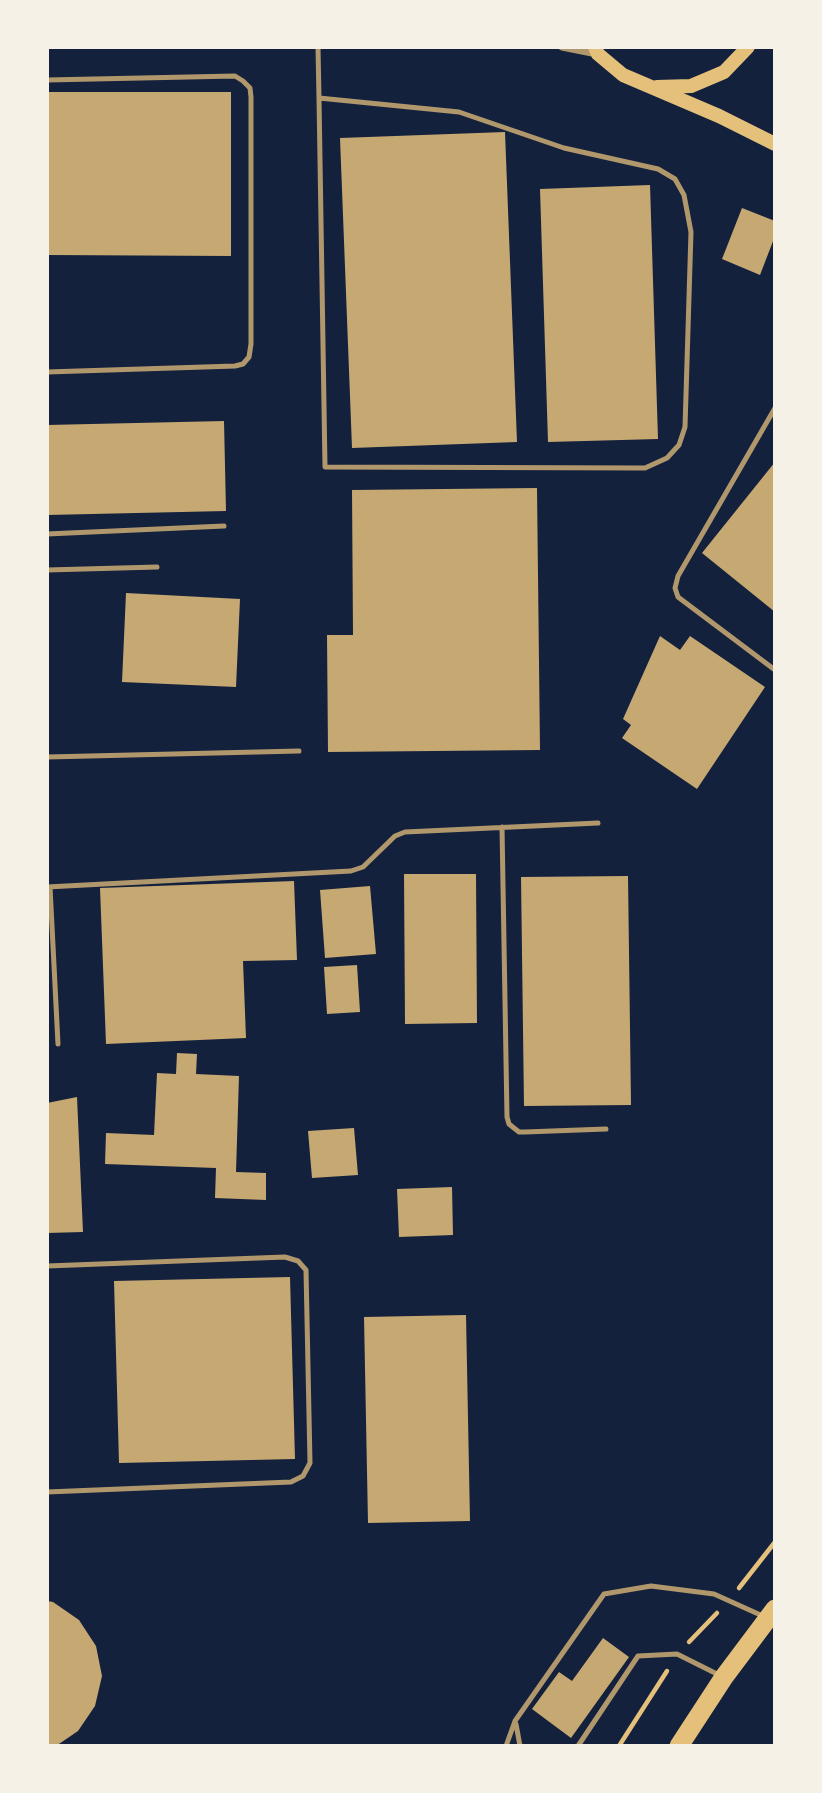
<!DOCTYPE html>
<style>
body{margin:0}
#map{position:relative;width:822px;height:1793px;overflow:hidden;background:#14213d;font-family:"PT Sans",sans-serif}
canvas{display:block}
.frame{position:absolute;inset:0;border:49px solid #f6f1e7;pointer-events:none}
</style>
<div id="map">
<canvas width="822" height="1793"></canvas>
<div class="frame"></div>
</div>
<script>
const context = document.querySelector('canvas').getContext('2d');
context.lineJoin = 'round';
function fill(path, color) {
  context.fillStyle = color;
  context.fill(path, 'evenodd');
}
function toPath(rows) {
  const path = new Path2D();
  for (const r of rows) {
    path.moveTo(r[0], r[1]);
    for (let i = 2; i < r.length; i += 2) path.lineTo(r[i], r[i + 1]);
  }
  return path;
}
function stroke(path, color, width, dash) {
  context.strokeStyle = color;
  context.lineWidth = width;
  context.lineCap = dash ? 'butt' : 'round';
  context.setLineDash(dash || []);
  context.stroke(path);
}
fill(toPath([
 [47,92,231,92,231,256,47,255],
 [505,132,517,442,352,448,340,138],
 [650,185,658,439,548,442,540,189],
 [742,208,775,221,775,236,760,275,722,259],
 [224,421,226,511,47,515,47,425],
 [775,462,775,612,702,553],
 [537,488,540,750,328,752,327,635,353,635,352,490],
 [126,593,240,599,236,687,122,682],
 [660,636,680,650,690,636,765,687,697,789,622,738,631,725,623,719],
 [404,874,476,874,477,1023,405,1024],
 [628,876,631,1105,524,1106,521,877],
 [294,881,297,960,243,961,246,1038,106,1044,100,888],
 [370,886,376,954,325,958,320,890],
 [357,965,360,1012,327,1014,324,967],
 [177,1053,197,1054,196,1074,239,1076,236,1172,266,1173,266,1200,215,1198,216,1168,105,1164,106,1133,154,1135,157,1073,176,1074],
 [77,1097,83,1232,47,1233,47,1103],
 [354,1128,358,1175,312,1178,308,1131],
 [452,1187,453,1235,399,1237,397,1189],
 [290,1277,295,1459,119,1463,114,1281],
 [466,1315,470,1521,368,1523,364,1317],
 [47,1601,53,1602,79,1620,96,1646,102,1676,95,1706,78,1731,56,1746,47,1746],
 [603,1638,629,1657,571,1738,532,1709,559,1672,572,1681]
]), '#c6a872');
stroke(toPath([
 [739,1588,775,1542],
 [689,1642,717,1613],
 [619,1746,667,1671]
]), '#e5c07b', 4.5);
stroke(toPath([
 [318,47,319,98,325,467,645,468,667,458,679,445,685,427,691,232,684,195,675,179,658,169,564,148,459,112,319,98],
 [47,80,235,76,243,81,250,88,251,97,251,344,249,357,243,364,235,366,47,372],
 [775,408,678,576,675,588,678,597,775,670],
 [47,534,224,526],
 [47,570,157,567],
 [47,757,299,751],
 [502,827,507,1117,509,1124,519,1132,525,1132,606,1129],
 [47,887,351,871,363,867,395,836,405,832,598,823],
 [50,887,58,1044],
 [47,1266,285,1257,298,1261,306,1270,310,1463,303,1476,291,1482,47,1492],
 [516,1724,520,1746],
 [506,1746,515,1721,604,1594,651,1586,714,1594,765,1617],
 [578,1746,638,1656,677,1654,721,1676]
]), '#b1986c', 5);
stroke(toPath([
 [562,47,597,54]
]), '#b1986c', 7);
stroke(toPath([
 [595,47,598,54,623,75,719,116,775,144],
 [657,87,691,86,724,72,748,47]
]), '#e5c07b', 14);
stroke(toPath([
 [679,1746,724,1677,775,1609]
]), '#e5c07b', 19);
</script>
